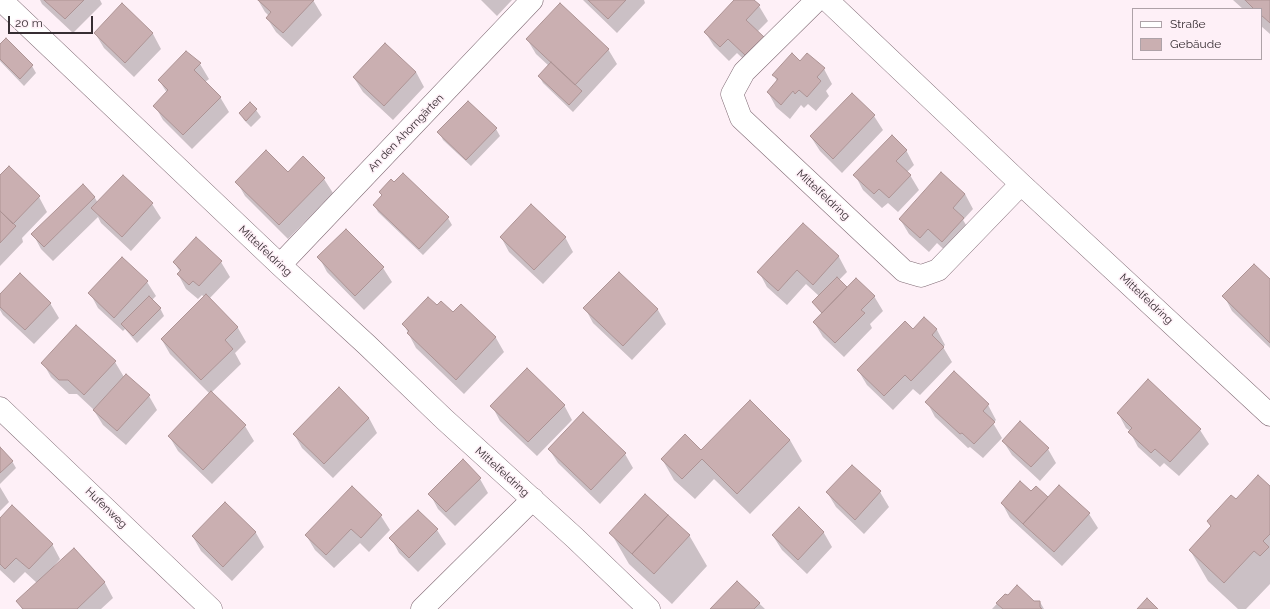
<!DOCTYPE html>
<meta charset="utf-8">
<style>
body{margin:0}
#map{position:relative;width:1270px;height:609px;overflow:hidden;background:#fef0f7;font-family:Raleway,sans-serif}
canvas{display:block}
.legend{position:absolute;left:1132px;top:8px;width:130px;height:52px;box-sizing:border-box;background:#fef0f7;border:1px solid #aea2a8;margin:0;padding:5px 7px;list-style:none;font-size:12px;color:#362d32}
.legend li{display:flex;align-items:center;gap:8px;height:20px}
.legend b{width:20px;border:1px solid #aea2a8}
.scale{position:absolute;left:8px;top:16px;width:85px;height:18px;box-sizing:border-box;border:2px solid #362d32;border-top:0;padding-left:5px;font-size:12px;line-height:14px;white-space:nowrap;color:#362d32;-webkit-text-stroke:3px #fef0f7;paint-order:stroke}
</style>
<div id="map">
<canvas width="1270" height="609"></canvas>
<ul class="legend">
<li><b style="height:5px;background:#fff"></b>Straße</li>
<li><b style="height:11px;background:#caafb1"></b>Gebäude</li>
</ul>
<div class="scale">20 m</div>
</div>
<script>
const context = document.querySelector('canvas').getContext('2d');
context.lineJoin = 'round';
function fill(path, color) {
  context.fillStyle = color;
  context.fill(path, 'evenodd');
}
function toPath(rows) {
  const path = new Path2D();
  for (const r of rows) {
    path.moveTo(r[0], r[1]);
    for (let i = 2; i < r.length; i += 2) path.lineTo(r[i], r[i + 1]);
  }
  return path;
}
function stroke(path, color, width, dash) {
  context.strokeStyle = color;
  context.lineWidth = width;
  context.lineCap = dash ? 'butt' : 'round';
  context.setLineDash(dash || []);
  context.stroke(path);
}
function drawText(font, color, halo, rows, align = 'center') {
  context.font = font + ' Raleway,sans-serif';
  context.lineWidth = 3;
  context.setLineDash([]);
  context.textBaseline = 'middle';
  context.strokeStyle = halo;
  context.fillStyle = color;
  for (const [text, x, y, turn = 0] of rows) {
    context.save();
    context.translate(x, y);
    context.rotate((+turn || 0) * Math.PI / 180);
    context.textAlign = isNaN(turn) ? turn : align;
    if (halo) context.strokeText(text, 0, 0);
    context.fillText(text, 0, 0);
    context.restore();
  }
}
fill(toPath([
 [40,0,100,0,102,4,73,33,42,4],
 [258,0,313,0,322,15,292,47,276,32,267,18,269,16,265,12],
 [481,0,512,0,497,16],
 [583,0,644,0,645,3,617,33],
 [736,0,753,0,759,6,768,21,757,32,755,70,737,53,729,61,714,46,705,32],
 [1233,0,1270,0,1270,34,1261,26,1261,9,1243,9],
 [122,5,153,34,161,49,134,77,104,48,95,33],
 [527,39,608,49,617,64,573,112,543,83,539,76,549,66,536,54],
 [6,40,32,66,36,73,24,86,0,61,0,46],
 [186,52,200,64,209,79,205,82,220,97,229,112,192,149,163,120,155,106,167,93,159,80],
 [800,62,824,69,832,84,826,91,829,96,816,111,808,104,804,108,801,105,790,119,776,107,768,92,777,82,774,75],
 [416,72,424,87,393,120,363,92,354,78],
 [250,103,256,110,261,117,251,127,244,120,240,113],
 [874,116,883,130,842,173,820,151,811,137],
 [496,129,500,136,471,166,443,140,439,132],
 [906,150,914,165,907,172,910,175,919,190,898,212,888,203,882,208,863,190,855,175],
 [288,173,324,179,333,193,288,239,245,196,237,182],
 [941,174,965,194,973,209,963,220,971,233,951,256,937,243,929,252,909,234,900,219],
 [0,176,39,197,47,212,22,238,23,242,0,266],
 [123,176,152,204,161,218,131,251,101,223,98,217,53,261,41,249,33,234,83,185,95,198,98,203],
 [394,183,448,218,452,225,423,255,378,212,374,205],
 [803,224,839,257,847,272,839,280,847,288,874,296,883,311,870,324,872,328,844,357,823,337,814,322,822,314,813,302,819,296,806,284,787,305,767,287,759,272],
 [501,237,565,237,573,252,543,284,509,252],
 [196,238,221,262,230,277,209,299,238,328,246,342,235,353,241,364,211,393,245,426,254,441,212,484,178,451,169,436,210,394,170,354,162,340,204,297,202,295,198,299,186,289,178,274,180,272,174,262],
 [319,257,383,268,392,282,364,310,327,272],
 [619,273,658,310,666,324,632,360,593,323,585,308],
 [1270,281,1270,348,1232,311,1224,296],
 [147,282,156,296,152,300,160,308,164,316,137,343,125,329,123,331,98,308,90,293],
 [0,295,50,303,59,318,34,344,3,315,0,310],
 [461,305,496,338,504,352,464,394,416,348,404,325,437,307,453,314],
 [924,319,937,330,945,345,943,347,952,362,920,395,913,389,893,410,867,385,858,370,913,330],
 [76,326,115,362,124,377,149,396,157,410,126,445,103,425,93,409,77,394,69,394,51,377,43,363],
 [927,402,988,405,996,420,993,423,1002,438,983,458,970,447,968,448,935,417],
 [564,405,572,420,537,456,500,421,492,406],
 [1118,413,1200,430,1209,444,1179,476,1164,463,1160,467,1138,447,1130,432,1130,431,1126,428],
 [369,418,377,433,333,478,302,448,294,434],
 [790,440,802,461,750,514,714,479,695,499,674,480,662,459,701,451],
 [1003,441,1048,449,1056,463,1040,481,1012,455],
 [0,449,12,461,16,468,0,484],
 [549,449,625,454,633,468,600,504,558,463],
 [852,466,880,492,889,507,864,534,836,507,827,492],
 [480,479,488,493,455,526,438,509,430,494],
 [0,487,9,502,0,511],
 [1270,487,1270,584,1246,609,1238,609,1208,581,1190,550,1211,527,1208,521,1236,500],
 [352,488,381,516,390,530,369,552,360,543,334,568,315,550,306,535],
 [1031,493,1089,514,1098,528,1062,566,1010,518,1002,503],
 [225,503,256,533,264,547,232,581,201,551,193,537],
 [799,508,824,533,832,547,807,574,782,550,773,536],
 [0,520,52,544,60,559,54,566,55,567,74,550,105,583,113,598,101,609,22,609,18,602,37,583,25,572,14,583,0,570],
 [437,530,446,544,418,572,399,553,391,538],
 [611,533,689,535,707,566,672,604,629,564],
 [737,582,765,609,712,609],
 [1005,595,1034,602,1040,602,1044,609,992,609]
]), '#0003');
const building = toPath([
 [44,0,84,0,65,19,44,0],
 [258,0,314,0,283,33,266,18,271,12,258,0],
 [588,0,626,0,608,19,588,0],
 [734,0,754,0,760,5,746,20,764,37,746,56,728,39,720,47,704,32,734,0],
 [1245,0,1270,0,1270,23,1261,15,1261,9,1254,9,1245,0],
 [122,3,153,33,125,63,94,33,122,3],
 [560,3,609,49,575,85,526,39,560,3],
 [6,38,33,65,20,79,0,59,0,44,6,38],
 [385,43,416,72,384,106,353,77,385,43],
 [186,51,201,63,194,70,221,97,183,135,153,106,168,90,158,80,186,51],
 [792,53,800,61,807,53,825,68,817,77,821,81,807,97,799,90,795,94,793,91,781,105,767,92,778,79,772,75,792,53],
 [551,62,582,91,569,105,538,76,551,62],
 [852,93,875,115,833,159,810,136,852,93],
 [468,101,497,128,466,160,437,132,468,101],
 [250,102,257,109,246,121,239,113,250,102],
 [892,135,907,150,896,161,911,175,889,198,879,189,874,194,853,175,892,135],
 [266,150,288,172,303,156,325,178,279,225,235,182,266,150],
 [9,166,40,196,13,224,0,211,0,175,9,166],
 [941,172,965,194,953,208,964,218,942,242,928,229,920,238,899,219,941,172],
 [403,173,449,217,419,249,373,205,382,195,379,192,391,179,394,182,403,173],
 [123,175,153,203,122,237,91,208,123,175],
 [83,184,95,197,44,247,31,234,83,184],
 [531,204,566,237,534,270,500,237,531,204],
 [0,211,16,226,0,243,0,211],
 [803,223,839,256,813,285,797,270,778,291,757,272,803,223],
 [346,229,384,267,355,296,317,257,346,229],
 [196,237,222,261,199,286,193,281,189,285,177,274,181,270,173,262,196,237],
 [122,257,148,281,114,318,88,293,122,257],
 [1254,264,1270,279,1270,343,1222,296,1254,264],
 [619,272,658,309,623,346,583,308,619,272],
 [20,273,51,303,25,330,0,307,0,294,20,273],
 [837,277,847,287,822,313,812,302,837,277],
 [856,278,875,296,861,310,865,313,835,343,813,322,856,278],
 [206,294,238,327,225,340,233,349,201,380,161,339,206,294],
 [149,296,161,308,133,336,121,324,149,296],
 [428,297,437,305,441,301,453,312,461,304,496,337,456,380,407,333,409,331,402,324,428,297],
 [924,317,937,329,932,335,944,347,911,381,905,375,884,396,857,370,905,321,913,329,924,317],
 [76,325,116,361,84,395,68,380,59,380,41,363,76,325],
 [527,368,565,405,528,442,490,406,527,368],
 [954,371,989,404,983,411,995,422,974,444,962,433,960,434,925,402,954,371],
 [126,374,150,395,117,431,93,410,126,374],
 [1148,379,1201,429,1170,462,1155,449,1151,453,1128,432,1132,428,1117,413,1148,379],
 [339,387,369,418,324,464,293,434,339,387],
 [211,391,246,425,203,470,168,436,211,391],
 [750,400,790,440,737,494,702,459,682,479,661,459,685,434,701,450,750,400],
 [583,412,626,453,591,490,548,449,583,412],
 [1020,421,1049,448,1031,467,1002,441,1020,421],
 [0,447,13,461,0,473,0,447],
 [463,459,481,478,446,512,428,494,463,459],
 [852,465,881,491,855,520,826,492,852,465],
 [1258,475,1270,486,1270,534,1263,541,1269,547,1260,556,1254,551,1224,583,1189,550,1211,526,1207,521,1231,495,1236,499,1258,475],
 [1020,481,1031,491,1036,486,1048,497,1023,524,1001,503,1020,481],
 [1059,485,1090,513,1054,552,1023,524,1059,485],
 [352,486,382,515,361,538,351,529,326,555,305,535,352,486],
 [645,494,668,515,632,554,609,533,645,494],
 [225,502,256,532,223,567,192,536,225,502],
 [12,505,53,544,29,569,16,558,5,569,0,564,0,518,12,505],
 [799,507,824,532,798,560,772,535,799,507],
 [418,510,438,529,409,558,389,538,418,510],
 [668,515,690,535,654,574,632,554,668,515],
 [74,548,105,582,77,609,23,609,16,601,74,548],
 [737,581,760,603,754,609,710,609,737,581],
 [1017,585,1034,601,1040,601,1040,607,1042,609,1003,609,996,603,1005,594,1008,595,1017,585],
 [1147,598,1158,609,1137,609,1147,598]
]);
fill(building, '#caafb1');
stroke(building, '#ad9394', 1);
const minor = toPath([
 [1,0,280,265,367,345,444,419,575,538,649,609],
 [817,0,744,72,732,94,741,118,904,271,921,276,938,270,1021,184],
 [827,0,1021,184,1270,415],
 [280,265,532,0],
 [0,408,211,609],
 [422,609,533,499]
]);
stroke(minor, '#806b75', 23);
stroke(minor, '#fff', 22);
drawText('11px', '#362d32', '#fef0f7', [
 ["An den Ahorngärten",406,133,-46],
 ["Mittelfeldring",823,195,43],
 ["Mittelfeldring",265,251,43],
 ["Mittelfeldring",1146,299,43],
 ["Mittelfeldring",502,472,42],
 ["Hufenweg",106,508,44]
]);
</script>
